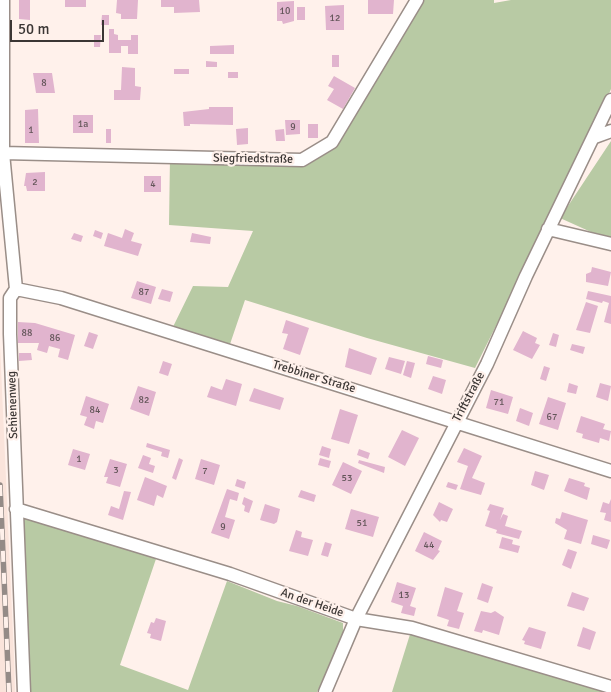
<!DOCTYPE html>
<meta charset="utf-8">
<style>
body{margin:0}
#map{position:relative;width:611px;height:692px;overflow:hidden;background:#fff1eb;font-family:Signika,sans-serif}
canvas{display:block}
.scale{position:absolute;left:10px;top:20px;width:94px;height:22px;box-sizing:border-box;border:2px solid #3b3634;border-top:0;padding-left:6px;font-size:15px;line-height:18px;white-space:nowrap;color:#3b3634;-webkit-text-stroke:4px #fff1eb;paint-order:stroke}
</style>
<div id="map">
<canvas width="611" height="692"></canvas>
<div class="scale">50 m</div>
</div>
<script>
const context = document.querySelector('canvas').getContext('2d');
context.lineJoin = 'round';
function fill(path, color) {
  context.fillStyle = color;
  context.fill(path, 'evenodd');
}
function toPath(rows) {
  const path = new Path2D();
  for (const r of rows) {
    path.moveTo(r[0], r[1]);
    for (let i = 2; i < r.length; i += 2) path.lineTo(r[i], r[i + 1]);
  }
  return path;
}
function stroke(path, color, width, dash) {
  context.strokeStyle = color;
  context.lineWidth = width;
  context.lineCap = dash ? 'butt' : 'round';
  context.setLineDash(dash || []);
  context.stroke(path);
}
function drawText(font, color, halo, rows, align = 'center') {
  context.font = font + ' Signika,sans-serif';
  context.lineWidth = 4.5;
  context.setLineDash([]);
  context.textBaseline = 'middle';
  context.strokeStyle = halo;
  context.fillStyle = color;
  for (const [text, x, y, turn = 0] of rows) {
    context.save();
    context.translate(x, y);
    context.rotate((+turn || 0) * Math.PI / 180);
    context.textAlign = isNaN(turn) ? turn : align;
    if (halo) context.strokeText(text, 0, 0);
    context.fillText(text, 0, 0);
    context.restore();
  }
}
fill(toPath([
 [0,345,14,657,15,692,0,692]
]), '#fae4db');
fill(toPath([
 [417,0,494,0,494,3,511,0,611,0,611,89,592,133,475,368,367,338,245,300,228,350,170,333,193,286,228,287,253,231,169,225,170,157,302,160,332,142],
 [611,141,611,241,560,218],
 [16,509,158,553,120,665,188,690,227,581,277,601,297,606,343,623,343,636,317,692,21,692],
 [412,628,611,692,392,692]
]), '#b8caa4');
fill(toPath([
 [19,0,30,0,30,20,19,19],
 [65,0,86,0,86,7,65,7],
 [117,0,138,0,137,19,121,19,121,14,116,13],
 [161,0,199,0,200,12,174,13,174,7,161,7],
 [368,0,394,0,393,14,368,14],
 [294,1,294,21,283,24,282,21,277,21,277,2],
 [344,5,344,30,326,30,325,6],
 [297,7,305,7,305,20,297,20],
 [102,15,109,15,109,25,101,25],
 [109,29,114,29,114,34,118,35,118,40,131,40,131,35,138,35,138,54,128,54,128,46,121,46,121,53,109,53],
 [94,35,101,35,100,47,94,47],
 [234,45,234,54,210,54,210,46],
 [332,55,339,55,339,67,332,67],
 [206,61,217,62,217,67,206,67],
 [122,67,135,68,135,86,141,87,140,100,114,100,114,90,121,90],
 [174,69,189,69,189,74,174,74],
 [228,72,238,72,238,78,228,78],
 [33,73,52,73,55,93,36,93],
 [334,76,355,88,343,109,327,100,334,89,328,86],
 [209,107,233,107,233,125,190,124,190,126,184,126,183,112,209,109],
 [38,109,39,143,25,143,25,110],
 [73,115,93,115,93,133,73,133],
 [285,120,300,120,300,134,286,135],
 [308,124,318,124,318,138,308,138],
 [248,128,248,144,237,145,236,129],
 [106,129,111,129,111,143,106,143],
 [284,129,285,141,276,141,275,130],
 [45,172,45,191,27,191,26,186,24,186,26,173],
 [144,176,161,176,161,192,144,192],
 [125,229,134,233,131,241,142,244,138,256,104,246,108,233,122,238],
 [95,230,103,233,101,239,93,236],
 [74,233,83,236,81,242,71,239],
 [192,233,211,237,210,244,190,242],
 [592,267,611,272,608,286,586,282,586,274,591,272],
 [137,281,156,287,151,304,131,298],
 [162,289,173,292,170,302,158,299],
 [588,291,611,296,611,324,604,322,609,303,603,301,602,303,586,299],
 [586,302,598,306,590,333,576,330],
 [286,320,309,328,300,355,283,349,288,334,282,333],
 [18,322,35,323,75,335,68,360,58,357,60,349,49,346,47,353,37,350,39,343,18,343],
 [523,331,537,338,535,343,540,345,532,359,513,350],
 [89,332,98,335,93,349,84,346],
 [553,333,559,335,556,347,549,345],
 [572,344,585,347,583,354,570,350],
 [349,348,377,358,371,375,345,367],
 [19,353,31,353,32,360,19,361],
 [428,356,443,360,441,368,426,364],
 [389,357,405,361,401,374,385,369],
 [163,361,172,364,168,376,159,373],
 [407,361,415,363,411,378,403,375],
 [544,366,550,368,546,381,540,379],
 [433,376,446,380,442,394,428,389],
 [226,379,242,384,236,406,207,397,211,386,222,390],
 [569,383,578,386,576,394,567,392],
 [600,383,611,386,608,401,596,397],
 [138,386,156,392,149,416,130,409],
 [254,388,284,398,280,410,249,401],
 [491,390,513,397,508,414,486,408],
 [86,396,109,404,103,423,96,421,94,429,84,425,87,417,80,415],
 [548,397,566,403,558,430,539,424],
 [520,408,533,413,529,426,516,421],
 [340,409,358,415,349,444,331,439],
 [581,416,605,424,603,429,611,431,609,441,600,438,599,443,582,438,583,434,576,432],
 [402,430,419,438,405,466,388,457],
 [147,443,170,450,168,458,161,456,162,452,146,447],
 [322,446,331,449,329,458,319,455],
 [464,448,482,456,472,478,485,483,481,495,460,489,468,466,457,462],
 [73,449,90,454,85,470,68,465],
 [359,449,370,453,368,459,357,455],
 [143,455,151,458,149,464,155,466,153,473,138,468],
 [179,458,183,460,176,480,172,478],
 [320,458,331,461,329,468,318,465],
 [110,459,127,464,120,487,106,483,108,477,104,477],
 [201,459,220,465,214,485,195,479],
 [359,460,385,467,384,473,358,463],
 [343,462,362,471,351,494,332,485],
 [535,471,549,475,544,490,531,485],
 [145,477,167,486,163,498,157,495,154,506,137,500],
 [569,478,585,483,584,486,590,488,587,500,564,491],
 [237,479,246,482,244,489,235,486],
 [448,482,458,485,456,490,446,487],
 [227,489,239,493,237,501,230,499,225,517,235,520,229,539,211,533],
 [301,490,316,495,314,502,298,497],
 [124,491,131,492,123,520,108,515,111,506,119,509],
 [244,497,253,501,249,513,244,511,245,506,242,504],
 [611,499,611,522,604,520,606,513,600,512,603,502,609,504],
 [439,502,453,509,447,522,441,520,440,522,433,515],
 [265,504,280,509,277,522,274,524,260,520],
 [490,504,504,508,500,520,503,514,508,516,505,526,522,531,519,539,496,533,497,530,485,526,490,511,487,510],
 [351,509,379,517,373,537,345,529],
 [562,512,588,520,581,544,564,539,567,530,555,523,556,518,560,519],
 [296,530,302,532,301,537,313,540,308,556,289,551],
 [424,532,442,541,438,550,440,551,433,560,415,551],
 [593,535,610,540,607,549,591,544],
 [502,537,513,540,512,544,520,546,518,553,499,548],
 [325,542,332,544,328,557,321,555],
 [568,549,577,552,571,569,562,565],
 [397,582,416,588,410,606,416,608,414,616,401,613,403,606,391,602],
 [482,583,493,587,488,603,477,599],
 [445,587,463,593,457,611,464,613,459,629,447,626,449,620,437,616],
 [572,592,589,598,584,611,567,606],
 [481,611,491,613,495,611,504,617,499,635,483,630,482,633,474,631],
 [156,618,166,621,161,641,150,638,151,634,147,633,151,622,154,623],
 [529,627,546,632,541,649,524,644,525,641,522,640],
 [583,627,596,632,590,650,577,646]
]), '#e1b4ce');
const minor = toPath([
 [3,0,3,153,16,289,10,298,10,334,24,692],
 [595,137,611,131],
 [3,153,302,160,332,142,417,0],
 [548,229,611,244],
 [16,289,61,298,611,471],
 [16,509,230,574,356,619,412,628,611,687],
 [325,692,356,619,487,364,526,276,611,100]
]);
stroke(minor, '#9a8e88', 15);
stroke(minor, '#fff', 12);
const rail = toPath([
 [0,485,9,692]
]);
stroke(rail, '#948b87', 5.5);
stroke(rail, '#fff1eb', 4, [11]);
drawText('10px', '#64565a', null, [
 ["10",285,11],
 ["12",335,18],
 ["8",44,83],
 ["1a",83,124],
 ["9",293,127],
 ["1",31,130],
 ["2",35,182],
 ["4",153,184],
 ["87",144,292],
 ["88",27,333],
 ["86",55,338],
 ["82",144,400],
 ["71",499,402],
 ["84",95,410],
 ["67",552,417],
 ["1",79,459],
 ["3",116,470],
 ["7",205,471],
 ["53",347,478],
 ["51",362,523],
 ["9",223,527],
 ["44",429,545],
 ["13",404,595]
]);
drawText('12px', '#3b3634', '#fff1eb', [
 ["Siegfriedstraße",253,159,1],
 ["Trebbiner Straße",314,377,17],
 ["Triftstraße",469,397,-62],
 ["Schienenweg",13,405,-92],
 ["An der Heide",312,603,19]
]);
</script>
